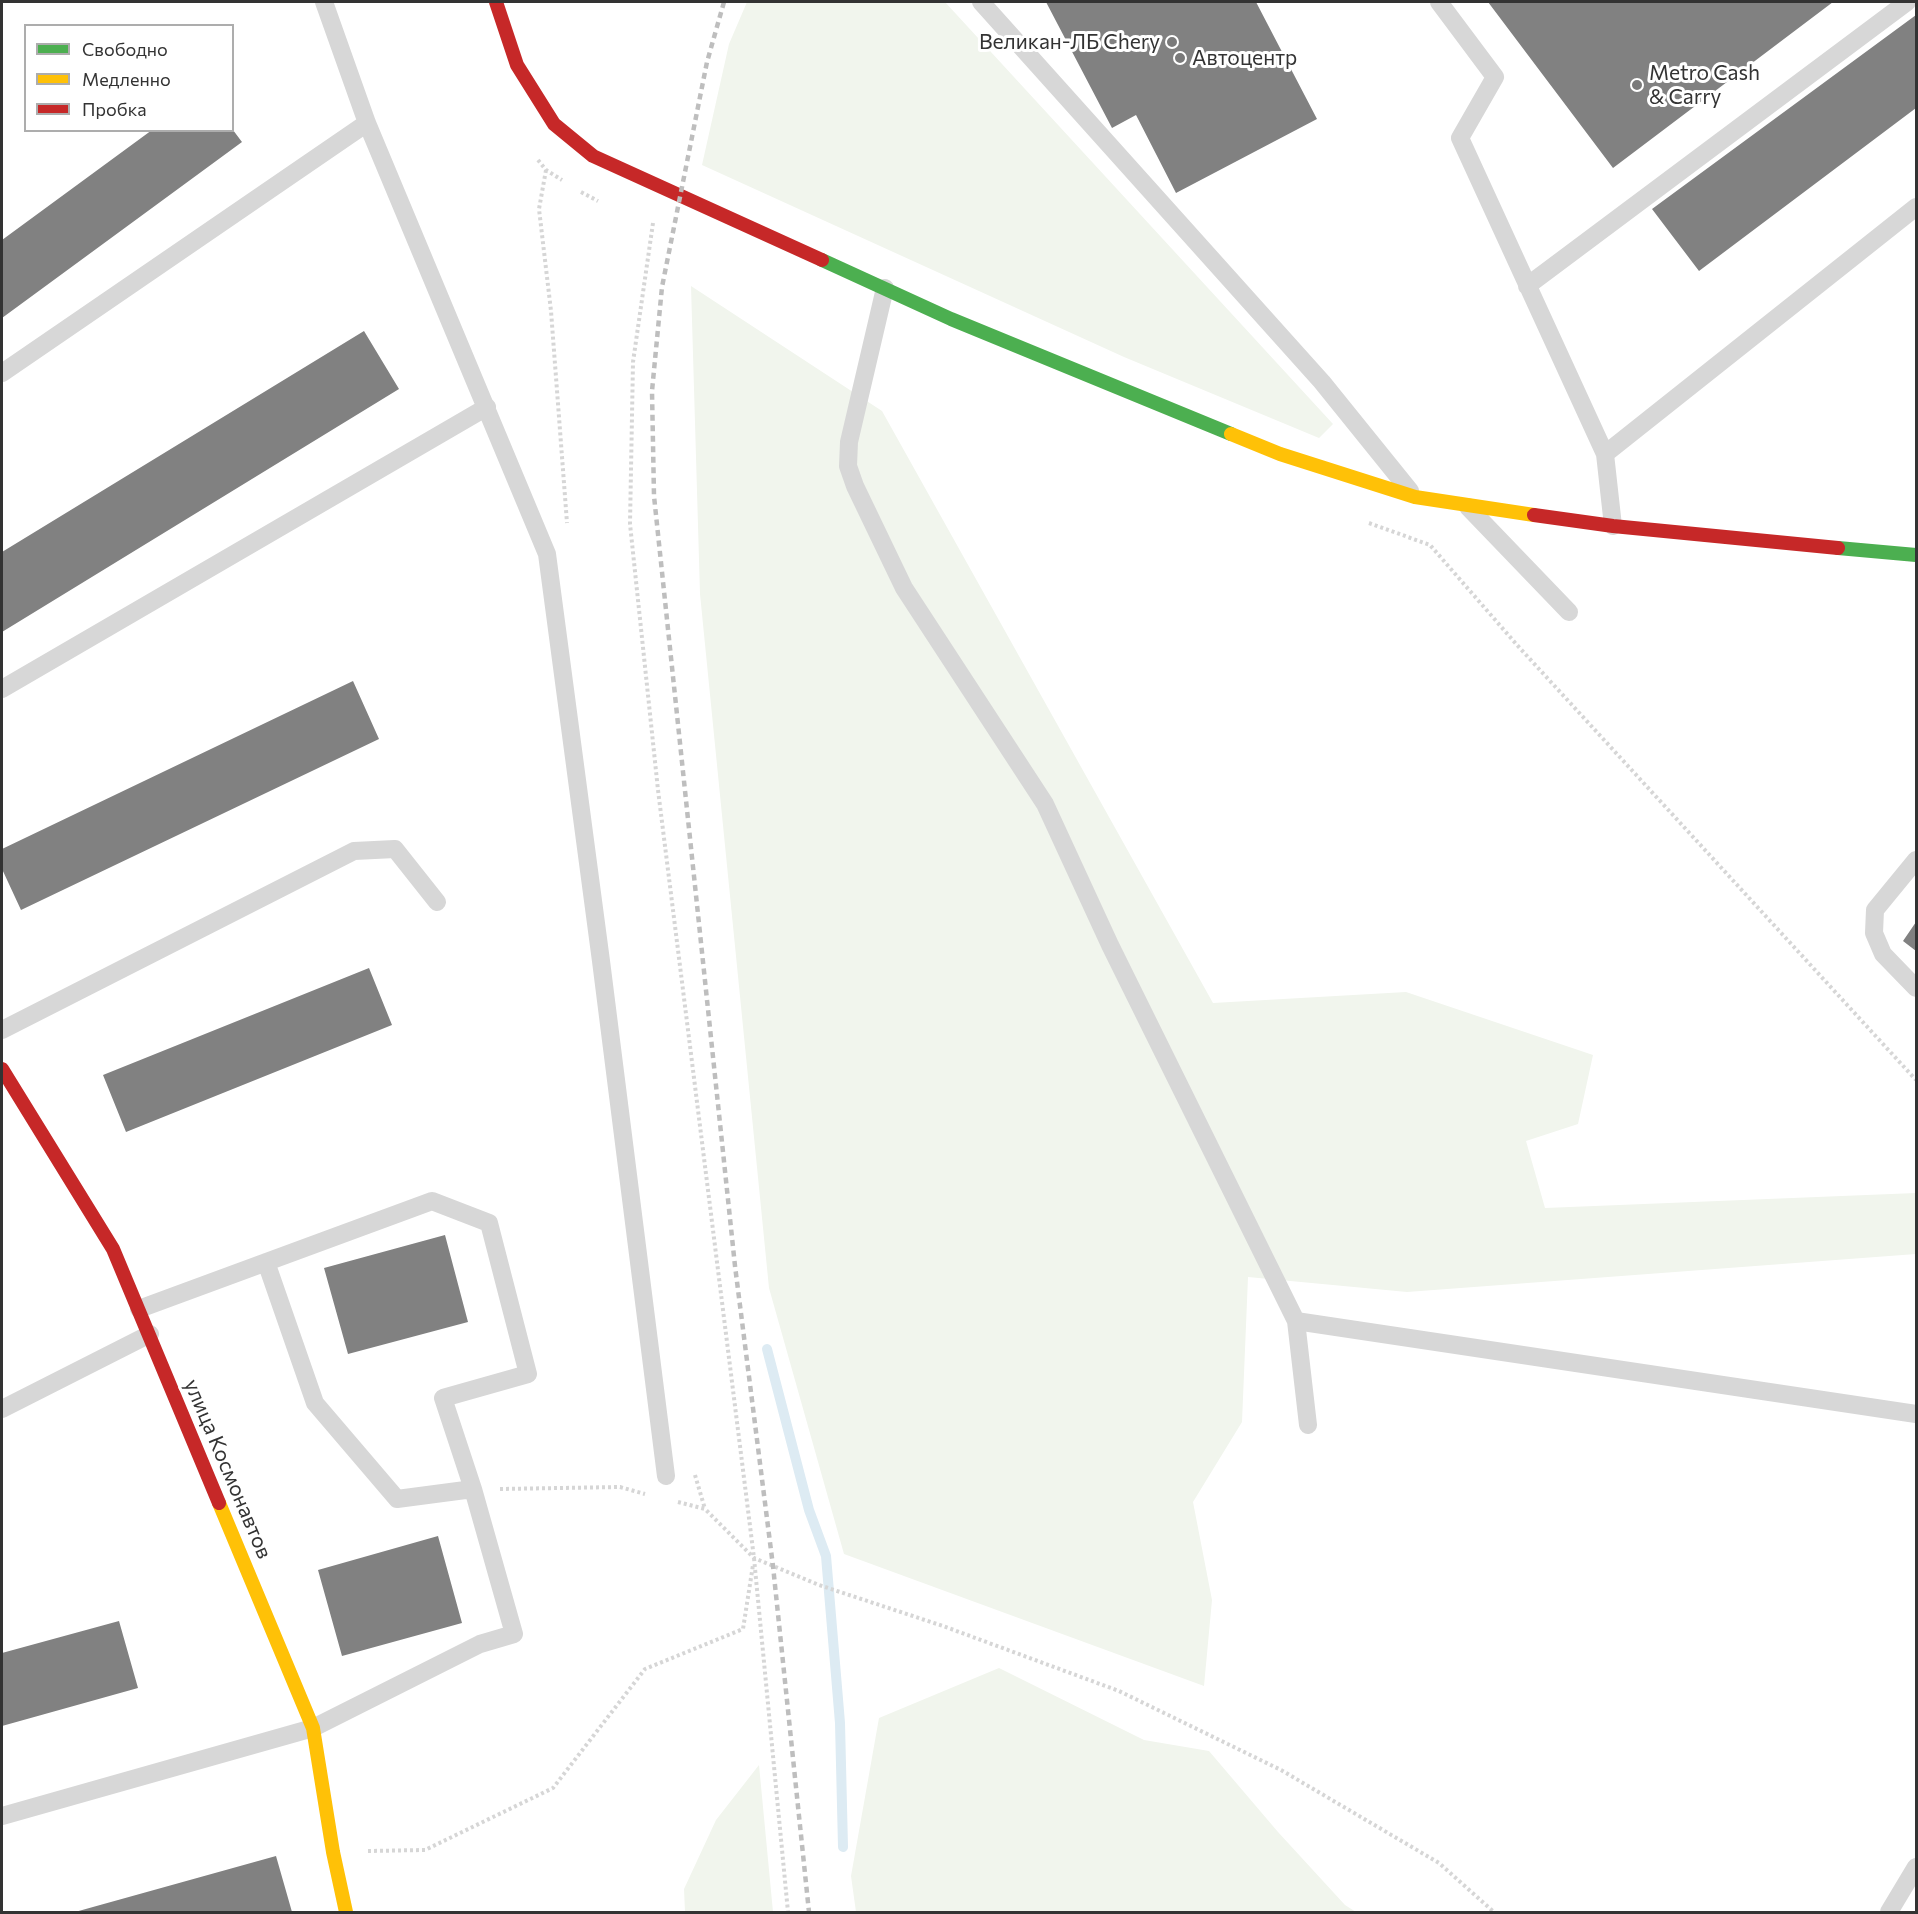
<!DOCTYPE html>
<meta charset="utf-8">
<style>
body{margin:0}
#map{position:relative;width:1918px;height:1914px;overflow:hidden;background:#fff;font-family:Commissioner,sans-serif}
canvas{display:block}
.frame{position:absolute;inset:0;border:3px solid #333;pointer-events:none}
.legend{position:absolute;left:24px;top:24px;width:210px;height:108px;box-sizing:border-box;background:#fff;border:2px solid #adadad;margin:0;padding:8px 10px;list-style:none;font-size:18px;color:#333}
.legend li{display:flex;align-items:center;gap:12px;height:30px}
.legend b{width:30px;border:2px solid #adadad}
</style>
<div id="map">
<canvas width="1918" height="1914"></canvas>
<div class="frame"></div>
<ul class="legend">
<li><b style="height:8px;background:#4caf50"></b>Свободно</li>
<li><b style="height:8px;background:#ffc107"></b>Медленно</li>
<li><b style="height:8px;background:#c62828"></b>Пробка</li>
</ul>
</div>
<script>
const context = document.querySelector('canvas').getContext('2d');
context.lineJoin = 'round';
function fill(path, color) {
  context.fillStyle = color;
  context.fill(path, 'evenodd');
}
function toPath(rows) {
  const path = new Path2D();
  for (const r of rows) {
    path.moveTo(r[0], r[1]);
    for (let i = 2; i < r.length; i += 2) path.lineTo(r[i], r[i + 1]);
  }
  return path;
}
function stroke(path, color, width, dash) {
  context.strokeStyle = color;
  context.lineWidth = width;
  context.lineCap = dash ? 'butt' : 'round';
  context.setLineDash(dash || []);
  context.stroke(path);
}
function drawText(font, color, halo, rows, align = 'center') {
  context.font = font + ' Commissioner,sans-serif';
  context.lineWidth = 6;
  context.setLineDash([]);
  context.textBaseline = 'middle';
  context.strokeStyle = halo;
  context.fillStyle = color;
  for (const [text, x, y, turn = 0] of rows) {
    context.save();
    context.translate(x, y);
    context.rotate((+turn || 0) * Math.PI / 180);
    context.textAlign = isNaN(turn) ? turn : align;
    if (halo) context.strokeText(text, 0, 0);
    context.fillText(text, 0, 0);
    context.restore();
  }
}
fill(toPath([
 [747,2,945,2,1333,424,1319,438,1124,357,702,165,729,44],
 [691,286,882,411,1213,1003,1406,992,1593,1055,1578,1124,1526,1141,1545,1208,1916,1193,1916,1254,1407,1292,1248,1277,1242,1422,1193,1502,1212,1600,1204,1686,844,1554,769,1288,700,594],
 [999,1668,1144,1740,1209,1751,1278,1832,1345,1905,1356,1912,856,1912,851,1876,879,1718],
 [759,1765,773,1912,685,1912,684,1889,716,1820]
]), '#f1f5ed');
stroke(toPath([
 [767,1349,809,1510,826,1556,840,1723,843,1847]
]), '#ddebf3', 10);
fill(toPath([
 [1046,2,1256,2,1317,119,1176,193,1136,115,1112,128],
 [1488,2,1833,2,1613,168],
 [1916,15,1916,108,1699,271,1652,209],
 [152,130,233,130,242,142,2,318,2,240],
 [364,331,399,389,2,632,2,552],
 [353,681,379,739,21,910,2,869,2,849],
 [1916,922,1916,951,1903,941],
 [369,968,392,1025,126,1132,103,1075],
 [445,1235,468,1322,348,1354,324,1268],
 [438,1536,462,1623,342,1656,318,1570],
 [119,1621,138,1688,2,1726,2,1653],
 [276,1856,292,1912,75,1912]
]), '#818181');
stroke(toPath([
 [538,160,546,170,562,180],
 [546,170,539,209,551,311,567,523],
 [581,192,598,201],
 [653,223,633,362,630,524,658,790,754,1558,788,1912],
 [1369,523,1430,545,1517,645,1916,1080],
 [695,1475,705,1509],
 [500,1489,620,1487,645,1494],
 [678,1502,705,1509,754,1558,819,1585,943,1626,1119,1691,1281,1770,1439,1863,1494,1912],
 [368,1851,425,1850,553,1788,645,1669,743,1629,753,1565]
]), '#d6d6d6', 4, [3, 3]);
stroke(toPath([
 [324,2,367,123,547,554,601,961,666,1476],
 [981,2,1322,382,1410,491],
 [1439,2,1495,77,1460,138,1605,454,1613,526],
 [1527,286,1907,2],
 [885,288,849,442,848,466,855,486,904,588,1045,804,1110,945,1296,1321,1916,1414],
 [2,373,367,123],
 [1605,454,1916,207],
 [1468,507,1569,612],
 [2,689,487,407],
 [1916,860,1875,910,1874,933,1883,954,1916,988],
 [2,1030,354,851,395,849,437,902],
 [266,1262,315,1403,397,1499,473,1489],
 [1296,1321,1308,1425],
 [2,1409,150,1334],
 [2,1816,313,1728,480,1644,514,1634,473,1489,443,1398,528,1374,489,1223,432,1201,139,1309],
 [1889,1912,1916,1867]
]), '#d7d7d7', 18);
stroke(toPath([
 [822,260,951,319,1231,434],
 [1838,548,1916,555]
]), '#4caf50', 14);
stroke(toPath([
 [1231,434,1280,454,1415,497,1534,515],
 [219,1503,313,1728,333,1852,346,1912]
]), '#ffc107', 14);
stroke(toPath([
 [496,2,517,65,554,124,593,156,822,260],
 [1534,515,1613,526,1838,548],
 [2,1069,113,1249,219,1503]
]), '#c62828', 14);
stroke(toPath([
 [724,2,707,62,662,287,652,391,654,496,735,1266,773,1566,809,1912]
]), '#bebebe', 4.5, [6, 4.5]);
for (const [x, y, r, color] of [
 [1172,42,6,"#7a7a7a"],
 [1180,58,6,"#7a7a7a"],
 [1637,85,6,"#7a7a7a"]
]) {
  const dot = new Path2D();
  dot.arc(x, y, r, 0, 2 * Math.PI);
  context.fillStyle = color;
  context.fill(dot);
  stroke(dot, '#fff', 2);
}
drawText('21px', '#333', '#fff', [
 ["Великан-ЛБ Chery",1160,42,"right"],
 ["Автоцентр",1192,58],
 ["Metro Cash",1649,73],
 ["& Carry",1649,97]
], 'left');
drawText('21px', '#333', '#fff', [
 ["улица Космонавтов",228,1469,67]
]);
</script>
